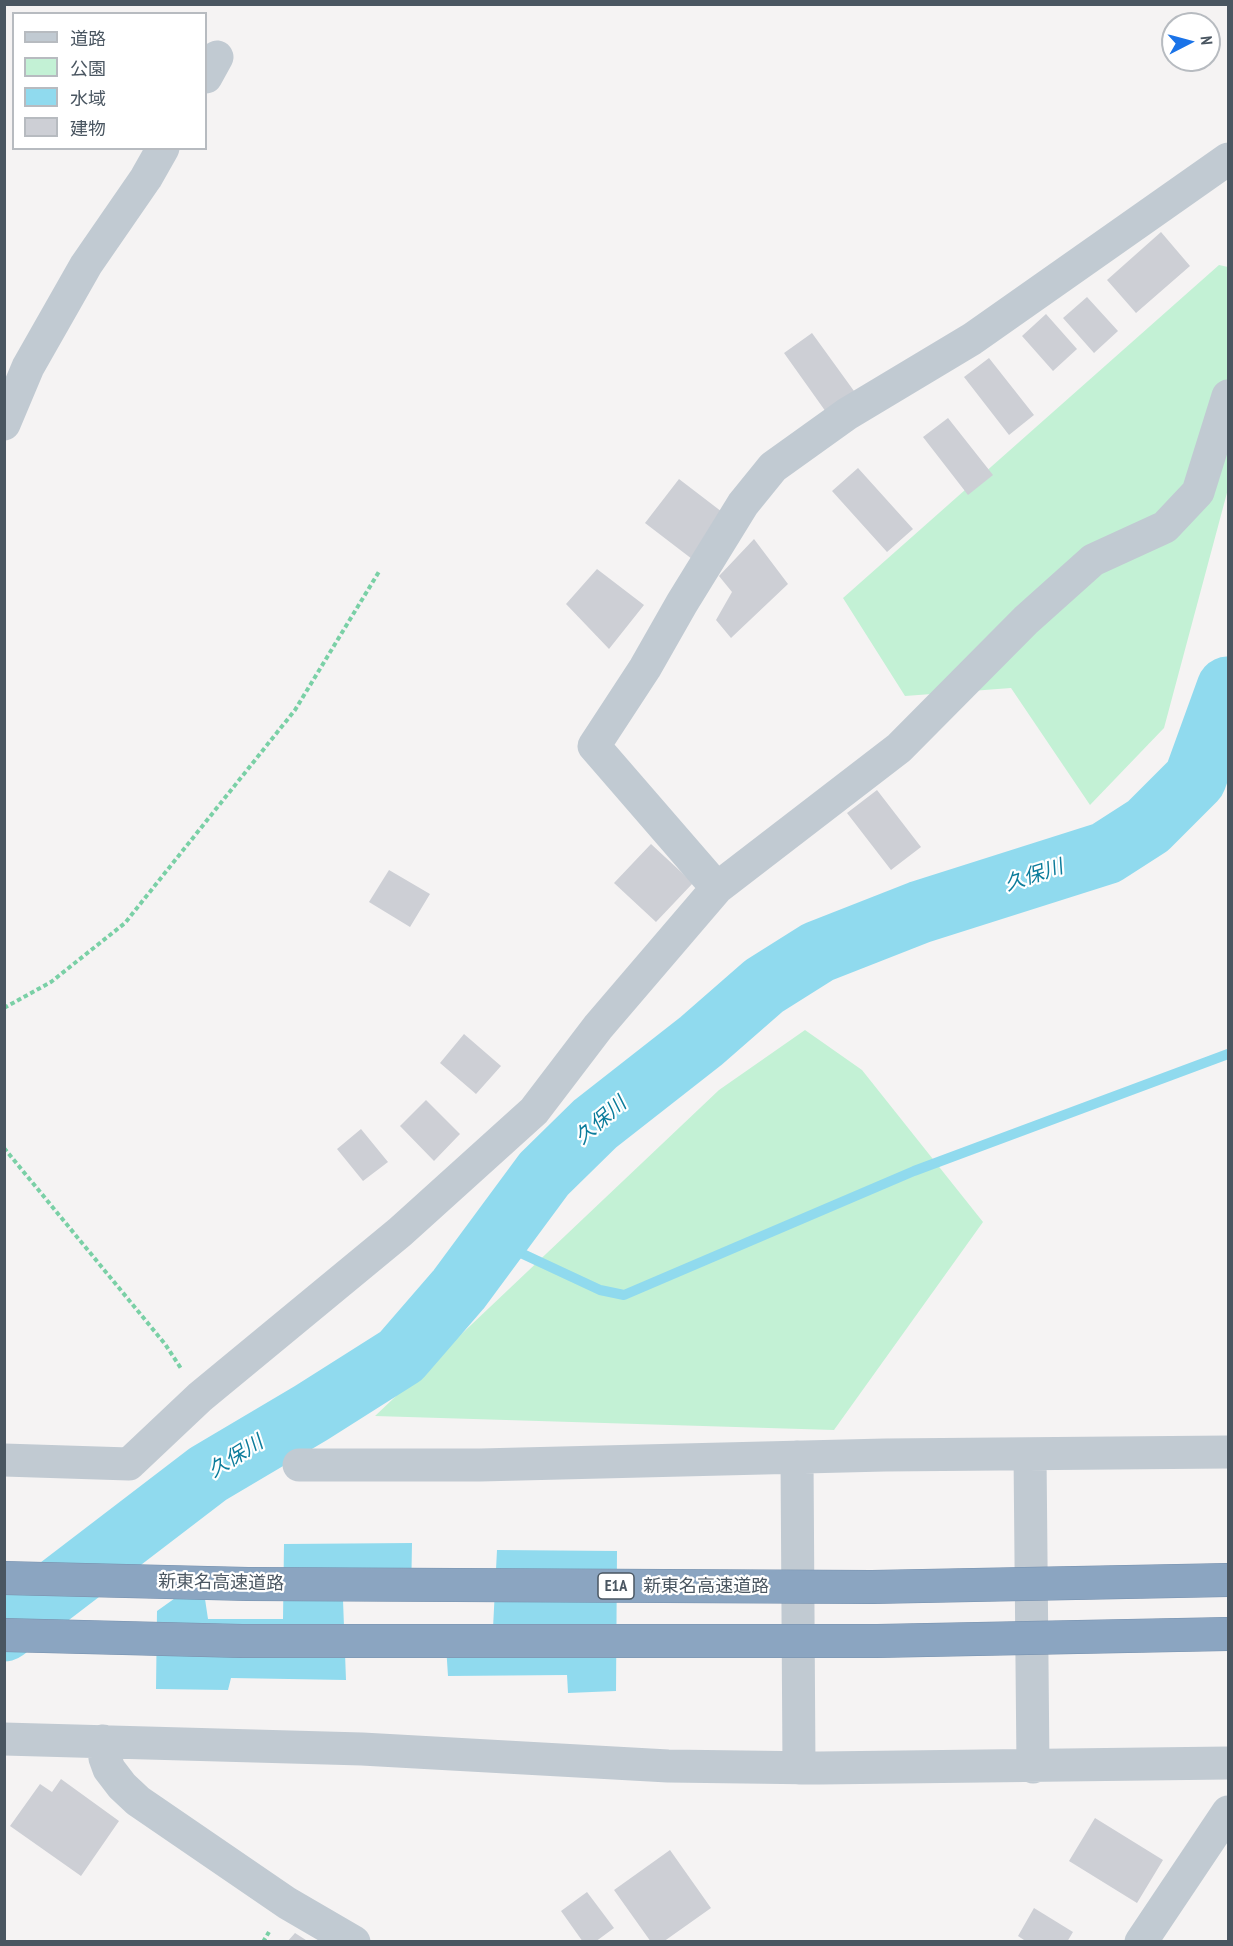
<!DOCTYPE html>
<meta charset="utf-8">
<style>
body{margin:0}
#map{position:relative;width:1233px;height:1946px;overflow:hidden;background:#f5f3f3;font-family:"PT Sans Narrow","Noto Sans JP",sans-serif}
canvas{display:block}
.frame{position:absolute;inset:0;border:6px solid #4a5661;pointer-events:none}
.legend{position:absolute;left:12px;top:12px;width:195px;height:138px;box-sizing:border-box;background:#fff;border:2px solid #b7bbc0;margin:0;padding:8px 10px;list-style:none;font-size:18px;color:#4a5661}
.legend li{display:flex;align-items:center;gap:12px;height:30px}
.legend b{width:30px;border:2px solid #b7bbc0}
.north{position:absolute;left:1161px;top:12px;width:60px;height:60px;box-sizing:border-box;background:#fff;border:2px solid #b7bbc0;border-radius:50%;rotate:84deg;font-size:16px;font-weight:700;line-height:24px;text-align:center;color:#4a5661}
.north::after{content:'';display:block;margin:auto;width:21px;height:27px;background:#1a73e8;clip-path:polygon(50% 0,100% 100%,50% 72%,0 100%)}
</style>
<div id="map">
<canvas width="1233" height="1946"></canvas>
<div class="frame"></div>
<ul class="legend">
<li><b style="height:8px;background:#c1cad2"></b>道路</li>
<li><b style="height:16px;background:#c3f1d5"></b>公園</li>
<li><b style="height:16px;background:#90daee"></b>水域</li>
<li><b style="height:16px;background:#cdcfd5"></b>建物</li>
</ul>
<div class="north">N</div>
</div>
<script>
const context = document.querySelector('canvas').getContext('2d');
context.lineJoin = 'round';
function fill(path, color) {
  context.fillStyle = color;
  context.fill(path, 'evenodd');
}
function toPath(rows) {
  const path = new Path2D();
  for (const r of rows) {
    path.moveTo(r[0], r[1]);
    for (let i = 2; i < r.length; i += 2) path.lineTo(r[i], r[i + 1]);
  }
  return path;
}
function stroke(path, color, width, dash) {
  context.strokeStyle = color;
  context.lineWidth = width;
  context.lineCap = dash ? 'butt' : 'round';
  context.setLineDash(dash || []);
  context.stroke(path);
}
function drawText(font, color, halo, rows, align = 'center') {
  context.font = font + ' "PT Sans Narrow","Noto Sans JP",sans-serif';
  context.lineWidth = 4.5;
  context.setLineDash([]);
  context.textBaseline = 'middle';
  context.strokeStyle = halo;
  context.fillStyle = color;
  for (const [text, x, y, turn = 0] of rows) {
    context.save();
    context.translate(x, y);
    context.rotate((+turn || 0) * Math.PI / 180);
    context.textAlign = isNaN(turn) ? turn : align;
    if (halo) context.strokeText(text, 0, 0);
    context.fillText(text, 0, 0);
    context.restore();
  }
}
fill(toPath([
 [1219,265,1228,267,1228,489,1164,728,1090,805,1011,688,905,696,843,598],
 [805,1030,862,1070,983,1222,834,1430,375,1416,719,1090]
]), '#c3f1d5');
fill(toPath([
 [412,1543,411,1600,343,1600,346,1680,231,1678,228,1690,156,1689,157,1611,178,1596,205,1599,208,1619,283,1619,284,1544],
 [497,1550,617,1551,616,1691,568,1693,567,1675,448,1676,445,1630,493,1628]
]), '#90daee');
stroke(toPath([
 [495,1241,600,1290,624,1295,914,1171,1228,1054]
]), '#90daee', 10);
stroke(toPath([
 [4,1630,208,1474,311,1413,401,1356,459,1289,544,1174,595,1124,701,1041,764,986,818,952,920,912,1106,853,1148,826,1195,779,1228,688]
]), '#90daee', 63);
fill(toPath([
 [1161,232,1190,266,1136,313,1107,280],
 [1087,297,1118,331,1094,353,1063,318],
 [1046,314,1077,349,1053,371,1022,336],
 [812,333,854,391,826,412,784,353],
 [989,358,1034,415,1009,435,964,377],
 [948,418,993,475,968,495,923,437],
 [858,468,913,529,887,552,832,491],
 [679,479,726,515,692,559,645,523],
 [754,539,788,584,731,638,716,620,732,592,719,576],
 [597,569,644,605,609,649,566,604],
 [877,790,921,847,891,870,847,813],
 [651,844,693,883,656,922,614,883],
 [389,870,430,894,410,927,369,902],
 [464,1034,501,1066,476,1094,440,1063],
 [426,1100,460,1134,434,1161,400,1126],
 [361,1129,388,1162,363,1181,337,1149],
 [61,1779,119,1821,81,1876,10,1826,40,1784,52,1792],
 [1095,1818,1163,1860,1137,1903,1069,1861],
 [670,1850,711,1908,663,1942,651,1942,614,1890],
 [587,1892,614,1928,595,1942,583,1942,561,1911],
 [1034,1908,1073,1932,1067,1942,1027,1942,1018,1936],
 [295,1933,309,1942,287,1942]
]), '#cdcfd5');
stroke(toPath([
 [4,1008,51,982,125,923,295,710,380,570],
 [4,1148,165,1344,182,1370],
 [263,1942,269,1932]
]), '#7ad0a6', 4, [4.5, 3]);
stroke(toPath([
 [206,77,217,57],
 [4,424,28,367,86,265,146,178,163,148],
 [717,888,899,748,1026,620,1093,560,1165,527,1198,492,1228,396],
 [1030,1454,1033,1767],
 [797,1457,799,1768],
 [4,1460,129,1464,200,1397,400,1232,534,1111,598,1027,717,888,594,746,645,668,682,603,743,504,773,467,847,414,972,339,1228,159],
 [299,1465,480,1465,885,1455,1228,1452],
 [4,1739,362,1749,668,1766,820,1768,1228,1763],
 [103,1741,105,1758,109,1769,122,1786,138,1801,287,1903,354,1942],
 [1141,1942,1228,1812]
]), '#c1cad2', 33);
const motorwayBridge = toPath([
 [4,1578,248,1584,872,1587,1228,1580],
 [4,1635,242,1641,877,1641,1228,1634]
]);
stroke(motorwayBridge, '#7690ad', 34, []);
stroke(motorwayBridge, '#8ba5c1', 33);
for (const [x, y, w] of [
 [616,1586,36]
]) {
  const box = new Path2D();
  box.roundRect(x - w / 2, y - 13, w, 26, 4.5);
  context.fillStyle = '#fff';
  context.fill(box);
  stroke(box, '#4a5661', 1.5);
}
drawText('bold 16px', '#4a5661', null, [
 ["E1A",616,1586]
]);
drawText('18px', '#4a5661', '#fff', [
 ["新東名高速道路",221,1583,1],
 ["新東名高速道路",706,1587]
]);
drawText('italic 20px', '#0c7c9b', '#fff', [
 ["久保川",1034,876,-18],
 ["久保川",601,1121,-41],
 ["久保川",236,1457,-32]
]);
</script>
